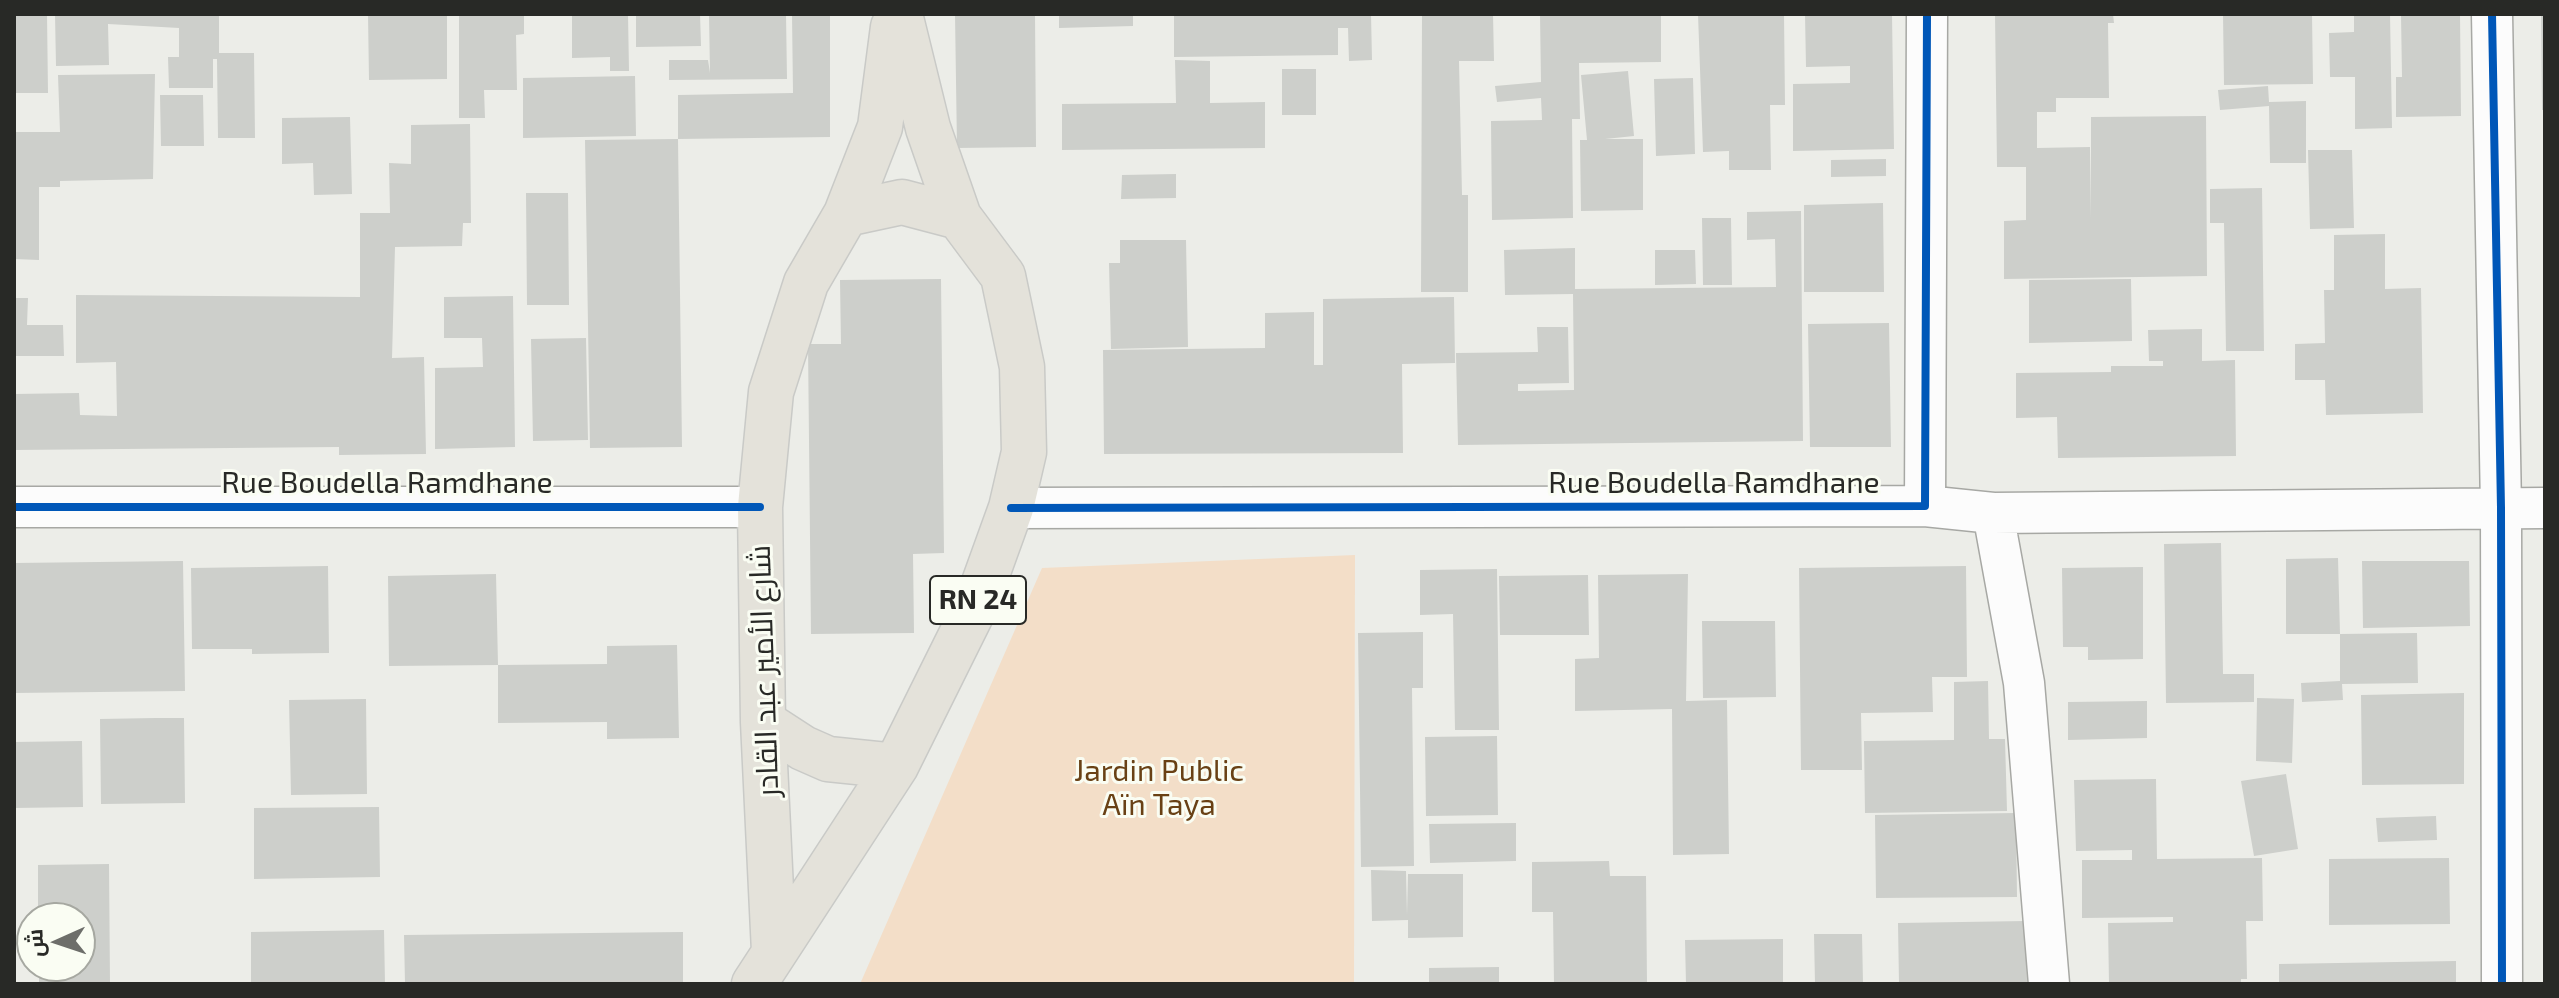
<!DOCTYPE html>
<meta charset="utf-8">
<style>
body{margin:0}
#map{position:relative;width:2559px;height:998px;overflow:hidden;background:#ecede8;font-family:"Exo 2",Cairo,sans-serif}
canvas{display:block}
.frame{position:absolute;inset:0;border:16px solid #282926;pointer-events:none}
.north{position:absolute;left:16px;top:902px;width:80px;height:80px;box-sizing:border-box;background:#fafdf3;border:2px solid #a6a8a1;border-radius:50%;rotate:267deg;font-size:22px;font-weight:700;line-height:32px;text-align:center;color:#282926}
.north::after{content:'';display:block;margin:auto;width:28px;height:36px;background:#6d6e6a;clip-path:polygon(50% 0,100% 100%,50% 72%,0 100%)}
</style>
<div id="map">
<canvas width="2559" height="998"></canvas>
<div class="frame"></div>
<div class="north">ش</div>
</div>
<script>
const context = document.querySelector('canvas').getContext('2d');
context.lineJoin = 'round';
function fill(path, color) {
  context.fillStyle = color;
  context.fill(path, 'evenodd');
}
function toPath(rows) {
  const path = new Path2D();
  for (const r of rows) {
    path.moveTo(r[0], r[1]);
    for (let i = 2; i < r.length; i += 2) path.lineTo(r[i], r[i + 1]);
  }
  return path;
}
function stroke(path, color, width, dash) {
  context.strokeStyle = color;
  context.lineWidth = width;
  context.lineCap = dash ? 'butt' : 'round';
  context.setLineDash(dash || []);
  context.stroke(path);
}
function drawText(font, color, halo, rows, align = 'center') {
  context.font = font + ' "Exo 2",Cairo,sans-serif';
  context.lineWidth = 6;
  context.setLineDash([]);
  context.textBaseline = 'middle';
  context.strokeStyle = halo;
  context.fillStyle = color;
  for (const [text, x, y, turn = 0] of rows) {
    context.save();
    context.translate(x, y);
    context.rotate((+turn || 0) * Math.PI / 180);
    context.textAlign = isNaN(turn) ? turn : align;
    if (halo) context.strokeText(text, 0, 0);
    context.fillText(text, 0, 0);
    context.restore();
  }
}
fill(toPath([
 [1355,555,1354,984,860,984,1042,568]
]), '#f3dec8');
fill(toPath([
 [14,14,47,14,48,93,14,93],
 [55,14,219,14,219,53,254,53,255,138,218,138,217,59,213,59,213,88,169,88,168,57,179,57,179,28,108,24,109,65,56,66],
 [368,14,447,14,447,79,369,80],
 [459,14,524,14,524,34,516,35,517,90,484,90,485,118,459,118],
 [572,14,628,14,629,71,610,71,610,57,572,58],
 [636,14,700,14,701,46,636,47],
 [709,14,786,14,787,79,669,80,669,60,708,60,710,73],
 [792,14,830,14,830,137,678,139,678,95,793,93],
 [955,14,1035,14,1036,147,957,148],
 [1059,14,1133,14,1133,26,1059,28],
 [1174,14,1371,14,1372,60,1349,61,1348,28,1338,28,1338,55,1174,57],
 [1422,14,1493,14,1494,61,1459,61,1462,195,1468,195,1468,292,1421,292],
 [1540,14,1661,14,1661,62,1579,63,1580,119,1572,119,1573,218,1492,220,1491,121,1542,120,1541,98,1497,102,1495,86,1541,82],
 [1698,14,1784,14,1785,105,1770,105,1771,170,1729,170,1729,151,1703,152],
 [1805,14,1892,14,1894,149,1793,151,1793,84,1850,83,1850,66,1806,67],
 [1995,14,2113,14,2114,23,2108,23,2109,98,2056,98,2056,112,2037,112,2037,148,2090,147,2091,219,2091,117,2206,116,2207,276,2004,279,2004,221,2026,220,2026,167,1997,167],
 [2223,14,2312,14,2313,84,2224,85],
 [2354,14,2390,14,2392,128,2355,129,2355,77,2330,77,2329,33,2354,32],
 [2401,14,2460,14,2461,116,2396,117,2396,77,2402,77],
 [2541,14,2545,14,2545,110,2542,110],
 [1175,60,1210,61,1210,103,1265,102,1265,148,1062,150,1062,104,1176,103],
 [1282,69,1316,69,1316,115,1282,115],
 [1628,71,1634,136,1605,139,1643,139,1643,210,1581,211,1580,140,1587,140,1581,75],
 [155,74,153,179,60,181,60,187,39,187,39,260,14,259,14,132,60,132,58,75],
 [635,76,636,136,523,138,523,78],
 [1693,78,1695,154,1656,156,1654,79],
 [2268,86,2269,102,2306,101,2306,163,2270,163,2269,106,2220,110,2218,90],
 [160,95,203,95,204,146,161,146],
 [350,117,352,194,314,195,313,163,282,164,282,118],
 [470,124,471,223,463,223,462,246,395,247,392,358,424,357,426,454,339,455,339,447,14,450,14,394,79,393,80,415,117,416,116,362,76,363,76,295,360,297,360,213,390,213,389,163,411,164,411,125],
 [678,139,682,447,590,448,585,140],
 [2308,150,2352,150,2354,228,2310,229],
 [1886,159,1886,176,1831,177,1831,160],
 [1176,174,1176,198,1121,199,1122,175],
 [2262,188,2264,351,2226,351,2224,223,2210,223,2210,189],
 [526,193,568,193,569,305,527,305],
 [1883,203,1884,292,1804,292,1804,205],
 [1801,211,1803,441,1458,445,1456,353,1538,352,1537,327,1568,327,1569,383,1518,384,1518,391,1574,390,1573,294,1505,295,1504,250,1575,248,1575,289,1776,287,1775,239,1747,240,1747,212],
 [1702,218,1731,218,1732,285,1703,285],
 [2385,234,2385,289,2421,288,2423,413,2326,415,2325,380,2295,380,2295,344,2325,343,2324,290,2334,290,2334,235],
 [1120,240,1186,240,1188,347,1111,349,1109,263,1120,263],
 [1655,250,1695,250,1696,284,1655,285],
 [941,279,944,553,913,554,914,633,811,634,808,344,841,344,840,280],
 [2131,279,2132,341,2029,343,2029,280],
 [513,296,515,447,435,449,435,368,483,367,482,338,444,338,444,297],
 [1454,297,1455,363,1402,364,1403,453,1104,454,1103,350,1265,348,1265,313,1314,312,1314,365,1323,365,1323,299],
 [14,298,28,298,27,325,63,325,64,356,14,356],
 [1889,323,1891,447,1810,447,1808,324],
 [2202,329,2202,361,2235,360,2236,456,2058,458,2057,417,2016,418,2016,373,2111,372,2111,366,2163,366,2163,361,2149,361,2148,330],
 [586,338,588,440,533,441,531,339],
 [2221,543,2223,674,2254,674,2254,702,2166,703,2164,544],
 [2338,558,2340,634,2417,633,2418,683,2342,684,2343,700,2302,702,2301,683,2340,681,2340,634,2286,634,2286,559],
 [183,561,185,691,14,693,14,563],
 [2362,561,2469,561,2470,626,2363,628],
 [328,566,329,653,252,654,252,649,192,649,191,568],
 [1966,566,1967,677,1932,677,1933,712,1861,713,1862,770,1801,770,1799,568],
 [2143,567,2143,659,2088,660,2088,647,2063,647,2062,568],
 [1497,569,1499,730,1455,730,1453,614,1420,615,1420,570],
 [496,574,498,665,389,666,388,576],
 [1688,574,1686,701,1727,700,1729,854,1673,855,1672,709,1575,711,1575,659,1599,658,1598,575],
 [1588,575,1589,635,1500,635,1499,576],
 [1702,621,1775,621,1776,697,1703,698],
 [1423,632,1423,688,1412,688,1414,866,1361,867,1358,633],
 [677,645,679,738,607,739,607,722,498,723,498,665,607,664,607,646],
 [1988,681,1989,739,2005,739,2007,811,1865,813,1864,741,1954,740,1954,682],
 [2464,693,2464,784,2362,785,2361,695],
 [2257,698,2294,699,2292,763,2256,761],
 [366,699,367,794,291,795,289,700],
 [2147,701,2147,738,2068,740,2068,702],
 [155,718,184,718,185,803,101,804,100,719],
 [1497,736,1498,815,1426,816,1425,737],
 [82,741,83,807,14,808,14,742],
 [2286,774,2298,849,2254,856,2241,781],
 [2156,779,2157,859,2262,858,2263,921,2246,921,2247,979,2241,979,2241,984,2109,984,2108,923,2173,922,2173,917,2082,918,2082,860,2132,860,2132,850,2076,851,2074,780],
 [379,807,380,877,254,879,254,808],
 [2016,813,2017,897,1876,898,1875,815],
 [2436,816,2437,840,2378,842,2376,818],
 [1516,823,1516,861,1430,863,1429,824],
 [2449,858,2450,924,2329,925,2329,859],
 [1609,861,1610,876,1646,876,1647,984,1554,984,1553,912,1532,912,1532,862],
 [109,864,110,984,39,984,39,966,80,966,80,918,38,918,38,865],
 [1371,870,1406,871,1407,915,1408,874,1463,874,1463,937,1408,938,1408,920,1372,921],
 [2026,921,2027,984,1899,984,1898,923],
 [384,930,385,984,251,984,251,932],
 [683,932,683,984,405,984,404,935],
 [1814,934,1862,934,1863,984,1815,984],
 [1783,939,1783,984,1686,984,1685,940],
 [2456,961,2456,984,2279,984,2279,964],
 [1499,967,1499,984,1429,984,1429,968]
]), '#cdcfcb');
const street = toPath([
 [2492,14,2501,508,2502,984],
 [1925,506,1993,513,2545,508],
 [14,507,760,507],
 [1011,508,1925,506,1927,14],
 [1993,513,2024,683,2049,984]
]);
const primary = toPath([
 [846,214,902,202,959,217],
 [763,722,803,748,828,759,896,766],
 [774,952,763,722,760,507,771,392,806,283,846,214,880,127,893,27],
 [754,984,896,766,976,605,1011,508,1024,452,1022,367,1003,276,959,217,928,128,900,14]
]);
stroke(street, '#a7a8a4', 43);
stroke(primary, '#c9cac7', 47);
stroke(street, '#fcfcfc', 40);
stroke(primary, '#e4e2da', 44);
stroke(toPath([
 [2492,14,2501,508,2502,984],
 [14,507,760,507],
 [1011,508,1925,506,1927,14]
]), '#0057b8', 8);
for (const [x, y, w] of [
 [978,600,96]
]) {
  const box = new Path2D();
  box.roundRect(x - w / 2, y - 24, w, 48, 6);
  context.fillStyle = '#fafdf3';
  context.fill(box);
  stroke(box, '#282926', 2);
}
drawText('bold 28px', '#282926', null, [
 ["RN 24",978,600]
]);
drawText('30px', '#282926', '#fafdf3', [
 ["Rue Boudella Ramdhane",387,483],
 ["Rue Boudella Ramdhane",1714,483],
 ["شارع الأمير عبد القادر",764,671,-92]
]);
drawText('30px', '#694115', '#fafdf3', [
 ["Jardin Public",1159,771],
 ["Aïn Taya",1159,805]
]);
</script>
